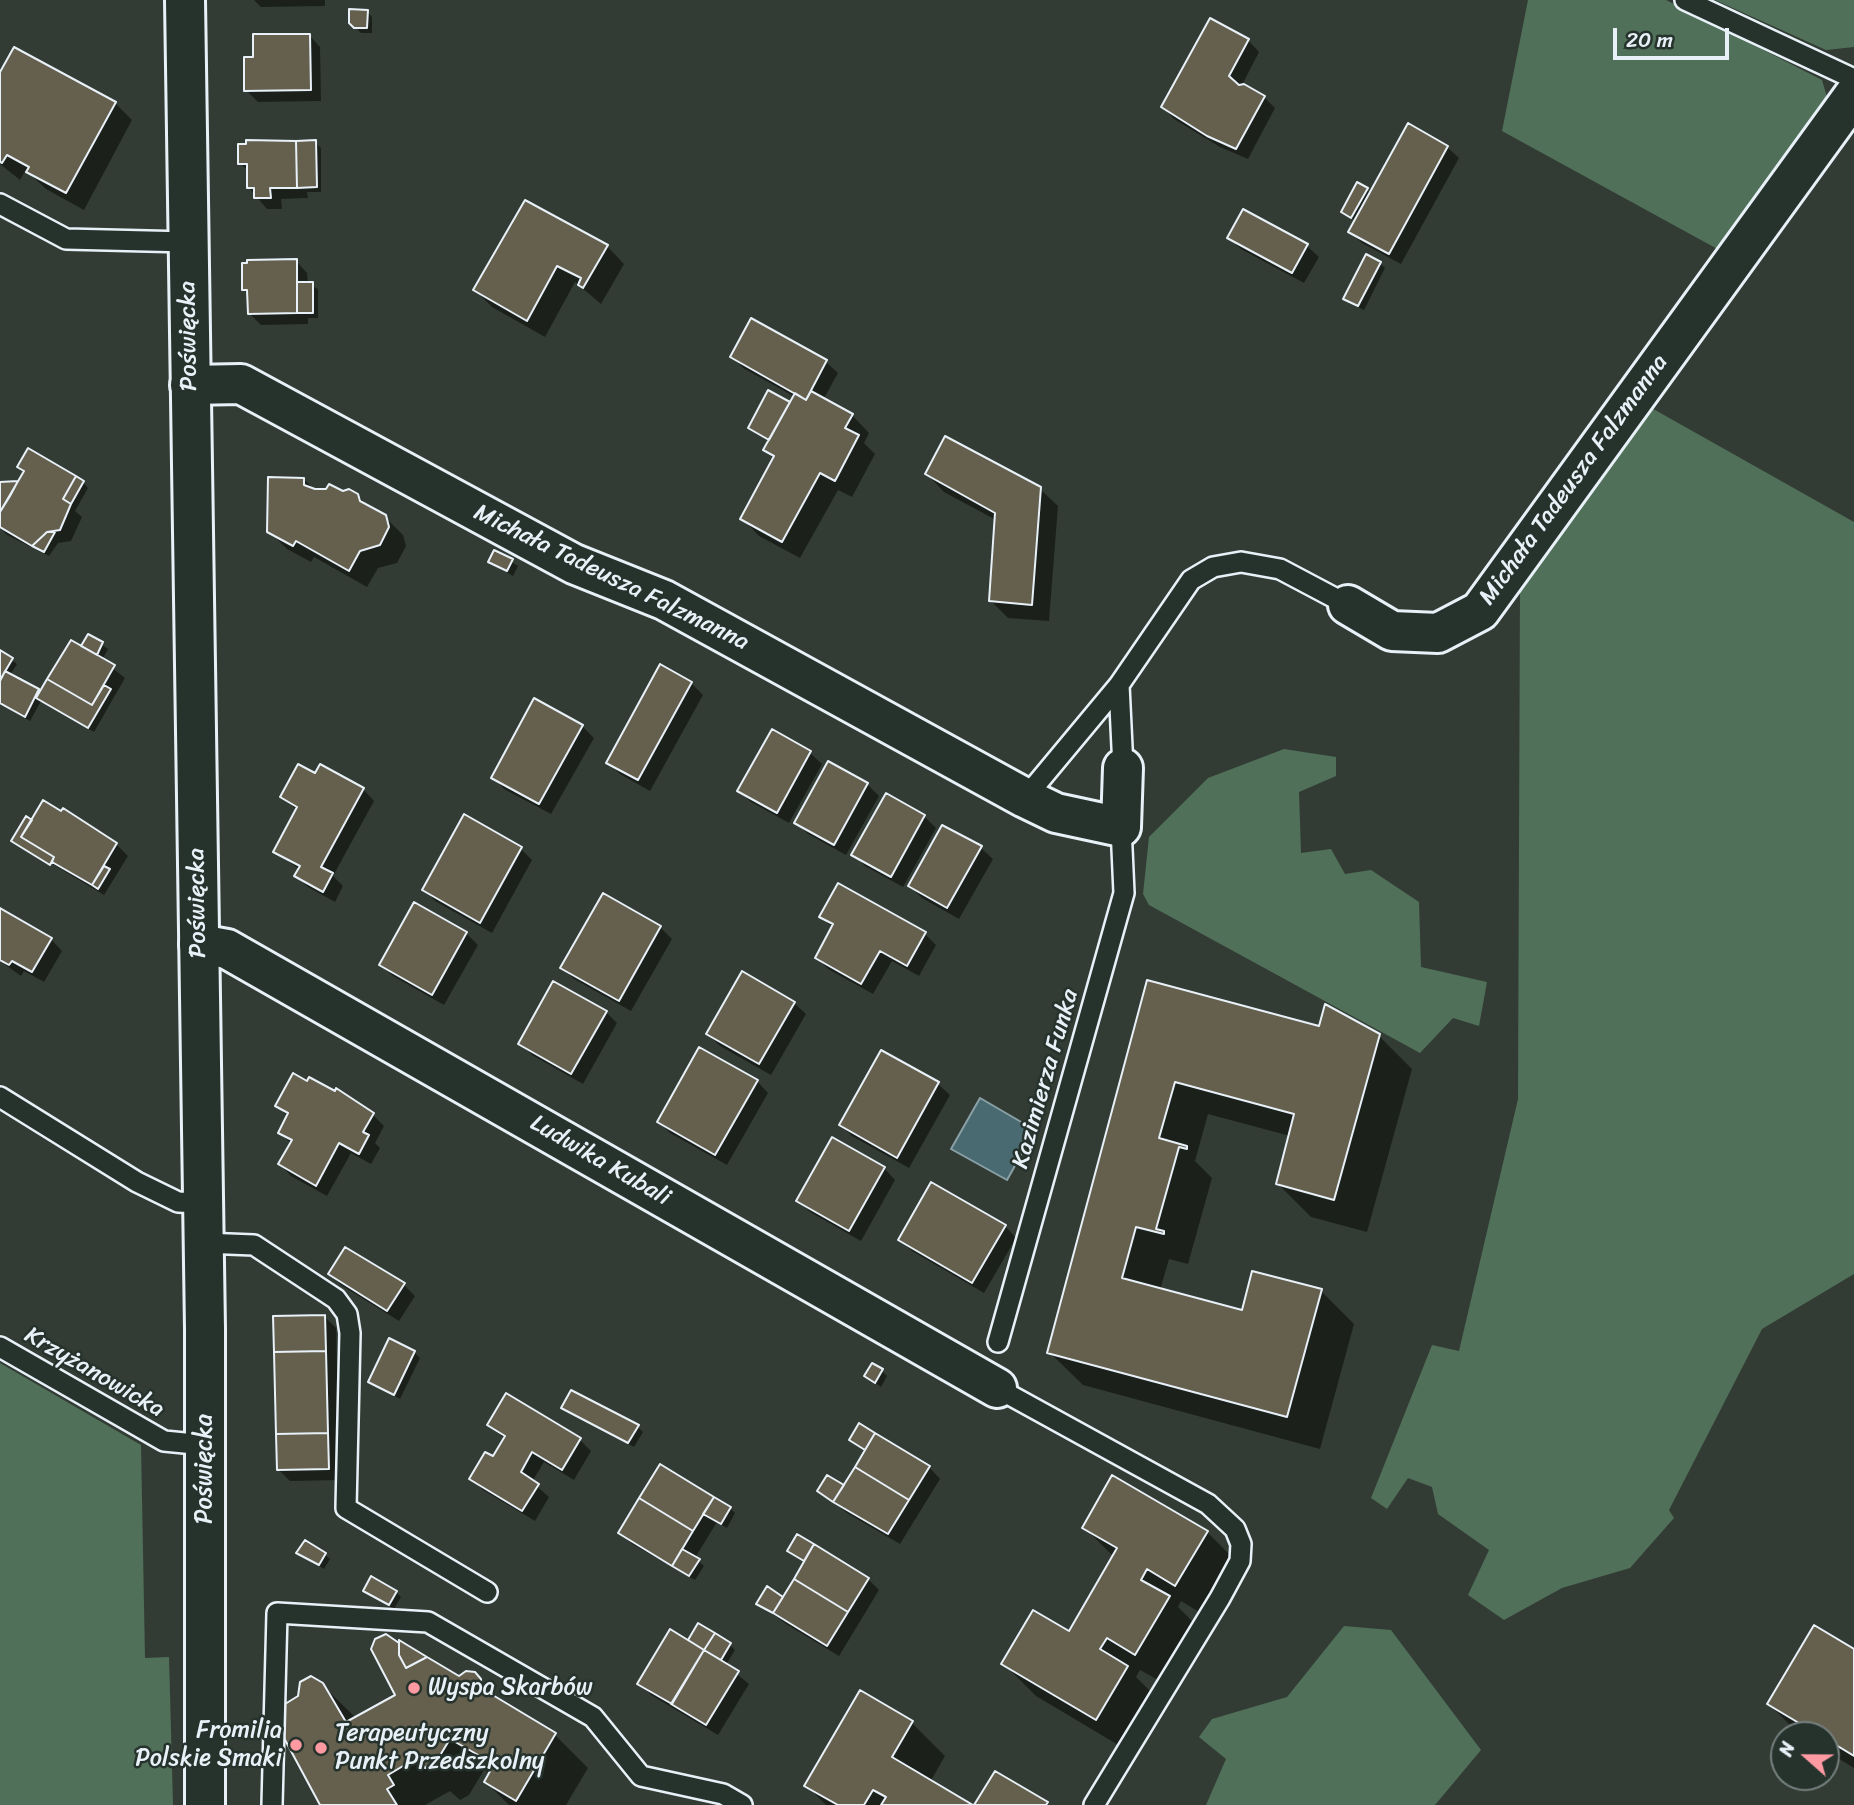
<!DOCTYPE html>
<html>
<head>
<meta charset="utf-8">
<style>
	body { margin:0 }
	#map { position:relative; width:1854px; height:1805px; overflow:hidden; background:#333c34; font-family:Sriracha,sans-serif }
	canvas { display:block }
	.north { position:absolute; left:1770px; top:1721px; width:70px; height:70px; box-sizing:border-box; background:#26332d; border:2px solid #747f7e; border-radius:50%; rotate:291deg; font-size:19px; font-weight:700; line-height:28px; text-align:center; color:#e8f1f8 }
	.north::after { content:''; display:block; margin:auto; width:24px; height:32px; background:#ff9aa2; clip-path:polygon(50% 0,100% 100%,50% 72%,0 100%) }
	.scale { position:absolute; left:1613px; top:28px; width:116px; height:32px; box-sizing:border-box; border:4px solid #e8f1f8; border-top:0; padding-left:9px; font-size:21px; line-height:24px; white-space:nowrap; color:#e8f1f8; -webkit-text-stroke:5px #26332d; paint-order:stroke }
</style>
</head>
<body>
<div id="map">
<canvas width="1854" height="1805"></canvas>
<div class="north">N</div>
<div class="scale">20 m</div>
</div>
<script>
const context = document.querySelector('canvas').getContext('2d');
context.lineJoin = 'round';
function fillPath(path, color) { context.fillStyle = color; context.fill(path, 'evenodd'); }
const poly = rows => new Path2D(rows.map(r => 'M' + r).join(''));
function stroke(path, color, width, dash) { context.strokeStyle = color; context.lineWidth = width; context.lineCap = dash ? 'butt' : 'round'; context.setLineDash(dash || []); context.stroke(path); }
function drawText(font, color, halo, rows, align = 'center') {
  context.font = font + ' Sriracha,sans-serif'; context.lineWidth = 5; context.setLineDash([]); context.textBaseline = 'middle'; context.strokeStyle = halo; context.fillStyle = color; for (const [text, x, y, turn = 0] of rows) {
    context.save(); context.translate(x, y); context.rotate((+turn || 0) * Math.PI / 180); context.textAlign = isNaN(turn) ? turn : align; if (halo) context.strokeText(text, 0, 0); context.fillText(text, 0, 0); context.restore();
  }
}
const green = poly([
	[1528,0,1666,0,1822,80,1830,107,1721,251,1502,131],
	[1715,0,1854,0,1854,47,1826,50],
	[1648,406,1854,522,1854,1274,1762,1329,1669,1510,1674,1518,1630,1568,1562,1588,1504,1620,1468,1595,1489,1550,1438,1514,1432,1487,1408,1478,1387,1509,1371,1498,1432,1345,1459,1351,1518,1099,1520,589],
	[1284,749,1336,757,1336,776,1299,792,1301,853,1331,849,1345,874,1371,870,1419,902,1421,967,1487,982,1479,1026,1453,1018,1420,1053,1149,905,1143,894,1149,837,1208,778],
	[0,1363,141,1445,145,1658,169,1657,173,1805,0,1805],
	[1344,1626,1391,1630,1481,1750,1435,1805,1206,1805,1226,1759,1199,1737,1212,1719,1287,1697]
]);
const water = poly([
	[980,1098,1035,1130,1007,1180,951,1149,980,1098]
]);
const shadow = poly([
	[254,0,325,0,325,6,261,7],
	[367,11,372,17,372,33,361,33,351,23],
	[309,35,320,47,321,101,258,102,246,90,255,59],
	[1248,40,1259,52,1242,85,1264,97,1275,108,1248,159,1220,147,1174,119,1163,107],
	[0,76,115,103,132,120,84,210,46,189,32,176,25,171,20,180,0,164],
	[315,142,321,148,321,192,307,192,308,198,281,199,282,209,267,209,249,188,248,171,240,163],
	[1447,147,1459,158,1401,264,1362,243,1350,232,1356,221,1343,212,1367,190,1371,194],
	[1243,211,1307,246,1319,257,1304,283,1241,249,1229,238],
	[607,246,624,264,601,304,575,282,545,337,492,307,475,290],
	[296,261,307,273,308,284,318,289,318,318,308,318,308,324,261,325,249,313,249,295,243,289,249,265],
	[1380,263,1385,268,1364,310,1350,303,1345,298],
	[752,321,826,362,838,373,823,400,852,415,869,433,864,443,875,454,852,497,838,490,800,558,759,536,742,518,774,459,765,450,770,441,750,427,791,404,795,397,743,368,732,356],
	[19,467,83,482,88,488,75,511,82,517,71,541,58,543,49,556,7,535,0,528,0,484,17,483,25,473],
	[927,474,1040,489,1058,506,1049,621,1008,618,991,601,996,520,944,492],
	[304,479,315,491,357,495,371,509,385,517,403,535,406,546,397,563,378,568,367,587,314,557,311,562,287,549,269,531],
	[495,552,518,566,513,576,490,562],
	[89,636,108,649,102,660,125,678,94,732,41,701,30,721,0,704,0,652,17,664,10,675,41,693,82,649],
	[691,683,703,695,650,791,620,774,608,763],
	[535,701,582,726,594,738,551,814,504,789,493,777],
	[772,732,810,753,822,764,789,823,751,802,739,791],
	[316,776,363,789,374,801,333,876,343,886,335,902,308,887,296,876,300,870,275,851,297,810,282,797],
	[867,784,879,796,846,855,808,834,796,822],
	[886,795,924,816,936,828,903,887,865,866,853,854],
	[64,811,116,844,128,856,104,895,14,841,32,822],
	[943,827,981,848,993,859,959,919,922,898,910,886],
	[521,849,532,860,492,933,435,901,424,889],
	[415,904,466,933,478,945,444,1005,393,976,381,965],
	[0,910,51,939,62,951,44,982,24,971,21,976,0,961],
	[822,917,925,934,936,945,919,976,892,961,873,994,828,969,817,958,833,928],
	[660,927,672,939,631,1011,574,979,562,968],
	[1148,982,1320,1028,1379,1036,1412,1069,1367,1232,1311,1217,1278,1184,1290,1136,1208,1114,1195,1161,1212,1178,1188,1264,1169,1259,1160,1290,1243,1312,1321,1291,1354,1324,1320,1449,1083,1385,1049,1352],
	[794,1003,806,1014,771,1075,720,1046,708,1034],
	[606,1012,617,1023,583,1084,532,1055,520,1043],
	[881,1052,938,1084,950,1095,909,1168,852,1136,841,1125],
	[757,1081,768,1093,727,1165,670,1133,659,1122],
	[307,1084,373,1115,384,1126,375,1143,380,1148,371,1164,351,1153,327,1196,291,1176,280,1164,292,1144,280,1133,288,1117,277,1105],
	[884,1168,895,1180,861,1241,810,1212,798,1200],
	[1005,1226,1016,1238,984,1293,912,1251,900,1240],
	[330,1274,404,1285,415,1296,399,1321,341,1285],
	[325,1317,336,1328,340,1480,290,1481,278,1469],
	[414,1352,420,1358,400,1399,370,1381],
	[882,1371,887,1376,881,1387,866,1376],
	[563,1408,638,1427,643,1432,634,1447],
	[489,1425,580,1440,591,1451,574,1480,544,1462,532,1482,549,1497,535,1521,483,1490,471,1478,493,1459,505,1439],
	[859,1425,929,1467,940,1479,900,1544,847,1513,819,1491,844,1487,866,1451,856,1445],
	[730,1508,735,1513,727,1528,717,1522,695,1558,704,1566,695,1580,632,1544,620,1533],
	[1084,1527,1207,1532,1240,1565,1209,1618,1181,1601,1178,1607,1201,1630,1169,1686,1140,1670,1136,1677,1160,1701,1130,1752,1036,1696,1003,1663,1069,1634,1114,1557],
	[798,1537,868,1579,879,1590,839,1656,786,1624,758,1603,783,1599,805,1562,790,1551],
	[299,1553,324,1554,330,1559,324,1569],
	[365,1591,396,1592,401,1597,394,1609],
	[690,1640,730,1645,735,1650,726,1665,749,1684,718,1735,651,1695,640,1683,695,1645],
	[1854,1651,1854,1768,1826,1751,1826,1735,1800,1735,1769,1704],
	[474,1674,505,1705,555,1735,588,1768,566,1805,509,1805,486,1782,491,1774,484,1770,469,1795,460,1800,450,1791,425,1805,323,1805,300,1697,306,1680,317,1680,356,1718],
	[912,1723,945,1756,930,1782,969,1805,826,1805,806,1785]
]);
const building = poly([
	[349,9,368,10,367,28,354,28,349,23,349,9],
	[1210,18,1249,39,1229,76,1239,85,1244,84,1265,96,1236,149,1207,136,1161,107,1210,18],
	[253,34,310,34,311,90,244,91,244,57,253,57,253,34],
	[14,47,116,102,66,193,26,172,29,167,7,155,2,163,0,162,0,72,14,47],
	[1408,123,1448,146,1389,254,1348,232,1408,123],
	[246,140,296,141,297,188,270,188,271,198,254,198,254,188,247,188,247,164,238,164,238,144,246,144,246,140],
	[316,140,317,187,297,188,296,141,316,140],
	[1357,182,1368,188,1351,218,1341,212,1357,182],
	[525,200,608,245,583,288,578,285,581,278,557,266,527,321,473,290,525,200],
	[1243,209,1308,244,1292,273,1227,238,1243,209],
	[1366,254,1381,262,1358,306,1343,299,1366,254],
	[297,259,297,313,248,314,247,290,242,290,242,263,247,263,247,260,297,259],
	[297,282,313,282,313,313,297,313,297,282],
	[751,318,827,360,806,400,730,357,751,318],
	[768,390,790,402,769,440,748,428,768,390],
	[811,391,853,414,845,428,859,435,835,481,820,473,782,542,740,519,774,456,763,450,795,393,806,400,811,391],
	[945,436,1041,487,1032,605,989,601,995,513,925,474,945,436],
	[28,448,76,476,63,499,71,504,60,530,47,532,32,546,0,527,0,512,24,471,17,467,28,448],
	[76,476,84,481,71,504,63,499,76,476],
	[268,477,304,478,304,485,315,489,326,489,329,484,343,491,349,489,358,494,360,501,386,515,389,527,380,545,360,551,349,571,296,541,293,546,267,532,268,477],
	[18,481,10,496,0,512,0,482,18,481],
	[47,532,55,532,44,552,32,546,47,532],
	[494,550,513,559,507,571,488,562,494,550],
	[88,634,103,642,97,655,81,646,88,634],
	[71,640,115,665,92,705,47,679,71,640],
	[0,650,13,658,0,680,0,650],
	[660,664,692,682,638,780,606,763,660,664],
	[5,671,39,689,25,717,0,703,0,681,5,671],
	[47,679,92,705,104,685,111,689,88,728,36,698,47,679],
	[534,698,583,725,539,804,491,778,534,698],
	[772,729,811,751,777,813,737,791,772,729],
	[828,761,868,783,834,845,794,823,828,761],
	[298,764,315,773,320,764,364,788,321,867,333,873,323,892,294,876,300,866,273,852,297,807,280,797,298,764],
	[886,793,925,815,891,877,851,855,886,793],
	[43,800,61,811,63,808,117,843,92,885,52,862,54,857,21,837,43,800],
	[464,814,522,847,480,923,422,890,464,814],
	[26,816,32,820,21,837,54,857,50,865,11,841,26,816],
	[942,825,982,846,947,908,908,886,942,825],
	[104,866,110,869,98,889,92,885,104,866],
	[838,883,926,932,907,966,880,951,861,984,815,958,833,924,819,917,838,883],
	[603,893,661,926,619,1001,560,968,603,893],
	[414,902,467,932,432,995,379,965,414,902],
	[0,908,52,938,32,972,12,961,9,965,0,960,0,908],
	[742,971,795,1002,759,1064,706,1034,742,971],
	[1147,980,1319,1026,1325,1004,1380,1034,1334,1200,1276,1184,1294,1114,1175,1082,1159,1138,1187,1146,1187,1149,1179,1147,1156,1229,1164,1231,1164,1234,1136,1227,1122,1278,1242,1310,1252,1271,1322,1289,1287,1417,1047,1353,1147,980],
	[553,981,607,1011,571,1074,518,1044,553,981],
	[699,1047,758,1080,715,1155,657,1122,699,1047],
	[881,1050,939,1082,897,1158,839,1125,881,1050],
	[293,1073,307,1081,309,1077,335,1091,336,1088,374,1113,363,1132,369,1135,359,1154,339,1143,316,1186,278,1164,292,1140,278,1133,288,1113,275,1106,293,1073],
	[832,1137,885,1167,849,1231,796,1201,832,1137],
	[931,1182,1006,1225,972,1283,898,1240,931,1182],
	[345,1247,405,1283,387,1311,328,1274,345,1247],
	[325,1315,326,1351,274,1352,273,1316,325,1315],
	[389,1338,415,1351,394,1395,368,1382,389,1338],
	[326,1351,328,1433,276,1434,274,1352,326,1351],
	[872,1363,883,1369,875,1383,864,1376,872,1363],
	[571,1390,639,1425,628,1443,561,1408,571,1390],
	[506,1393,581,1438,562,1470,532,1452,521,1472,539,1484,522,1511,469,1479,485,1452,493,1456,505,1436,487,1425,506,1393],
	[859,1423,875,1433,865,1450,849,1440,859,1423],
	[328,1433,329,1469,277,1470,276,1434,328,1433],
	[875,1433,930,1466,909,1500,855,1467,875,1433],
	[660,1464,714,1497,693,1531,639,1498,660,1464],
	[855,1467,909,1500,888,1534,833,1502,855,1467],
	[827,1475,844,1485,833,1502,817,1491,827,1475],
	[1112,1475,1208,1531,1175,1586,1147,1569,1141,1580,1170,1596,1135,1655,1107,1638,1100,1649,1128,1666,1096,1720,1001,1664,1033,1610,1069,1631,1117,1548,1082,1528,1112,1475],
	[714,1497,731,1507,721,1524,703,1514,714,1497],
	[639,1498,693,1531,672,1566,618,1533,639,1498],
	[797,1534,814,1544,804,1561,787,1551,797,1534],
	[305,1540,326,1553,319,1565,296,1553,305,1540],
	[814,1544,869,1578,848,1612,794,1579,814,1544],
	[682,1549,700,1559,689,1576,672,1566,682,1549],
	[371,1576,397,1591,389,1605,363,1591,371,1576],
	[794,1579,848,1612,827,1646,773,1613,794,1579],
	[767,1586,783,1597,773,1613,756,1604,767,1586],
	[698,1623,715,1633,704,1650,688,1640,698,1623],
	[1814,1625,1854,1649,1854,1756,1826,1739,1826,1735,1819,1735,1767,1704,1814,1625],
	[670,1629,704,1650,672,1704,637,1684,670,1629],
	[715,1633,731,1643,721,1660,704,1650,715,1633],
	[386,1634,399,1643,399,1655,406,1668,427,1657,459,1676,466,1671,475,1672,481,1679,481,1688,556,1733,516,1801,484,1782,494,1764,450,1739,436,1762,425,1768,418,1757,388,1775,394,1785,387,1789,397,1805,320,1805,284,1738,285,1704,298,1696,300,1682,311,1676,323,1683,346,1722,395,1695,371,1649,375,1639,386,1634],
	[399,1640,427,1657,406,1668,399,1655,399,1640],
	[704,1650,739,1671,706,1725,671,1704,704,1650],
	[860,1690,913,1721,892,1757,973,1805,881,1805,886,1797,873,1790,864,1805,838,1805,804,1786,860,1690],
	[995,1771,1048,1802,1046,1805,974,1805,995,1771]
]);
const lane = poly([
	[1685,0,1854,79],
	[0,204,66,239,188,242],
	[1119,685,1123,768],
	[1025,798,1119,685,1191,580,1213,567,1241,562,1280,569,1348,605],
	[0,1097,137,1182,178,1202,202,1203],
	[203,1243,254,1245,336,1299,347,1314,350,1333,346,1508,487,1592],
	[998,1342,1124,893,1121,827],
	[0,1347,164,1441,205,1445],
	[997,1388,1208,1504,1235,1529,1241,1544,1240,1561,1220,1598,1094,1805],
	[272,1805,277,1613,428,1622,593,1717,641,1776,723,1794,742,1805]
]);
const street = poly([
	[190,385,241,384,574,564,664,600,1025,798,1056,813,1121,827,1123,768],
	[1348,605,1392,631,1438,633,1480,611,1854,95],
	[199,944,227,949,997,1388]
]);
const secondary = poly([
	[185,0,205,1328,205,1805]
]);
const markers = [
	[414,1688,7,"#ff9aa2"],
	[296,1745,7,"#ff9aa2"],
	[321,1748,7,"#ff9aa2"]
];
const streetNames = [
	["Poświęcka",189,336,-91],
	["Michała Tadeusza Falzmanna",1574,480,-54],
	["Michała Tadeusza Falzmanna",611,578,26],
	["Poświęcka",198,903,-91],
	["Kazimierza Funka",1046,1079,-74],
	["Ludwika Kubali",600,1161,30],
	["Krzyżanowicka",94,1373,30],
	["Poświęcka",205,1469,-90]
];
const poiNames = [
	["Wyspa Skarbów",428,1688],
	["Fromilia",282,1731,"right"],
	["Polskie Smaki",282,1759,"right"],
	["Terapeutyczny",335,1734],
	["Punkt Przedszkolny",335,1762]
];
fillPath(green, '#50705a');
fillPath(water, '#496a70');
stroke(water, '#89a0a6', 2);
fillPath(shadow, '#0007');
fillPath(building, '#655f4e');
stroke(building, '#e8f1f8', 2);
stroke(lane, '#e8f1f8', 24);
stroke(street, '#e8f1f8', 44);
stroke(secondary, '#e8f1f8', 44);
stroke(lane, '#26332d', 19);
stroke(street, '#26332d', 38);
stroke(secondary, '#26332d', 38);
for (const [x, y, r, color] of markers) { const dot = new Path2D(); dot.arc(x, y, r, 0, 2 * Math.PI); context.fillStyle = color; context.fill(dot); stroke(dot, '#26332d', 2.5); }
drawText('24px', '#e8f1f8', '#26332d', streetNames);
drawText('24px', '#e8f1f8', '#26332d', poiNames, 'left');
</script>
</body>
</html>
